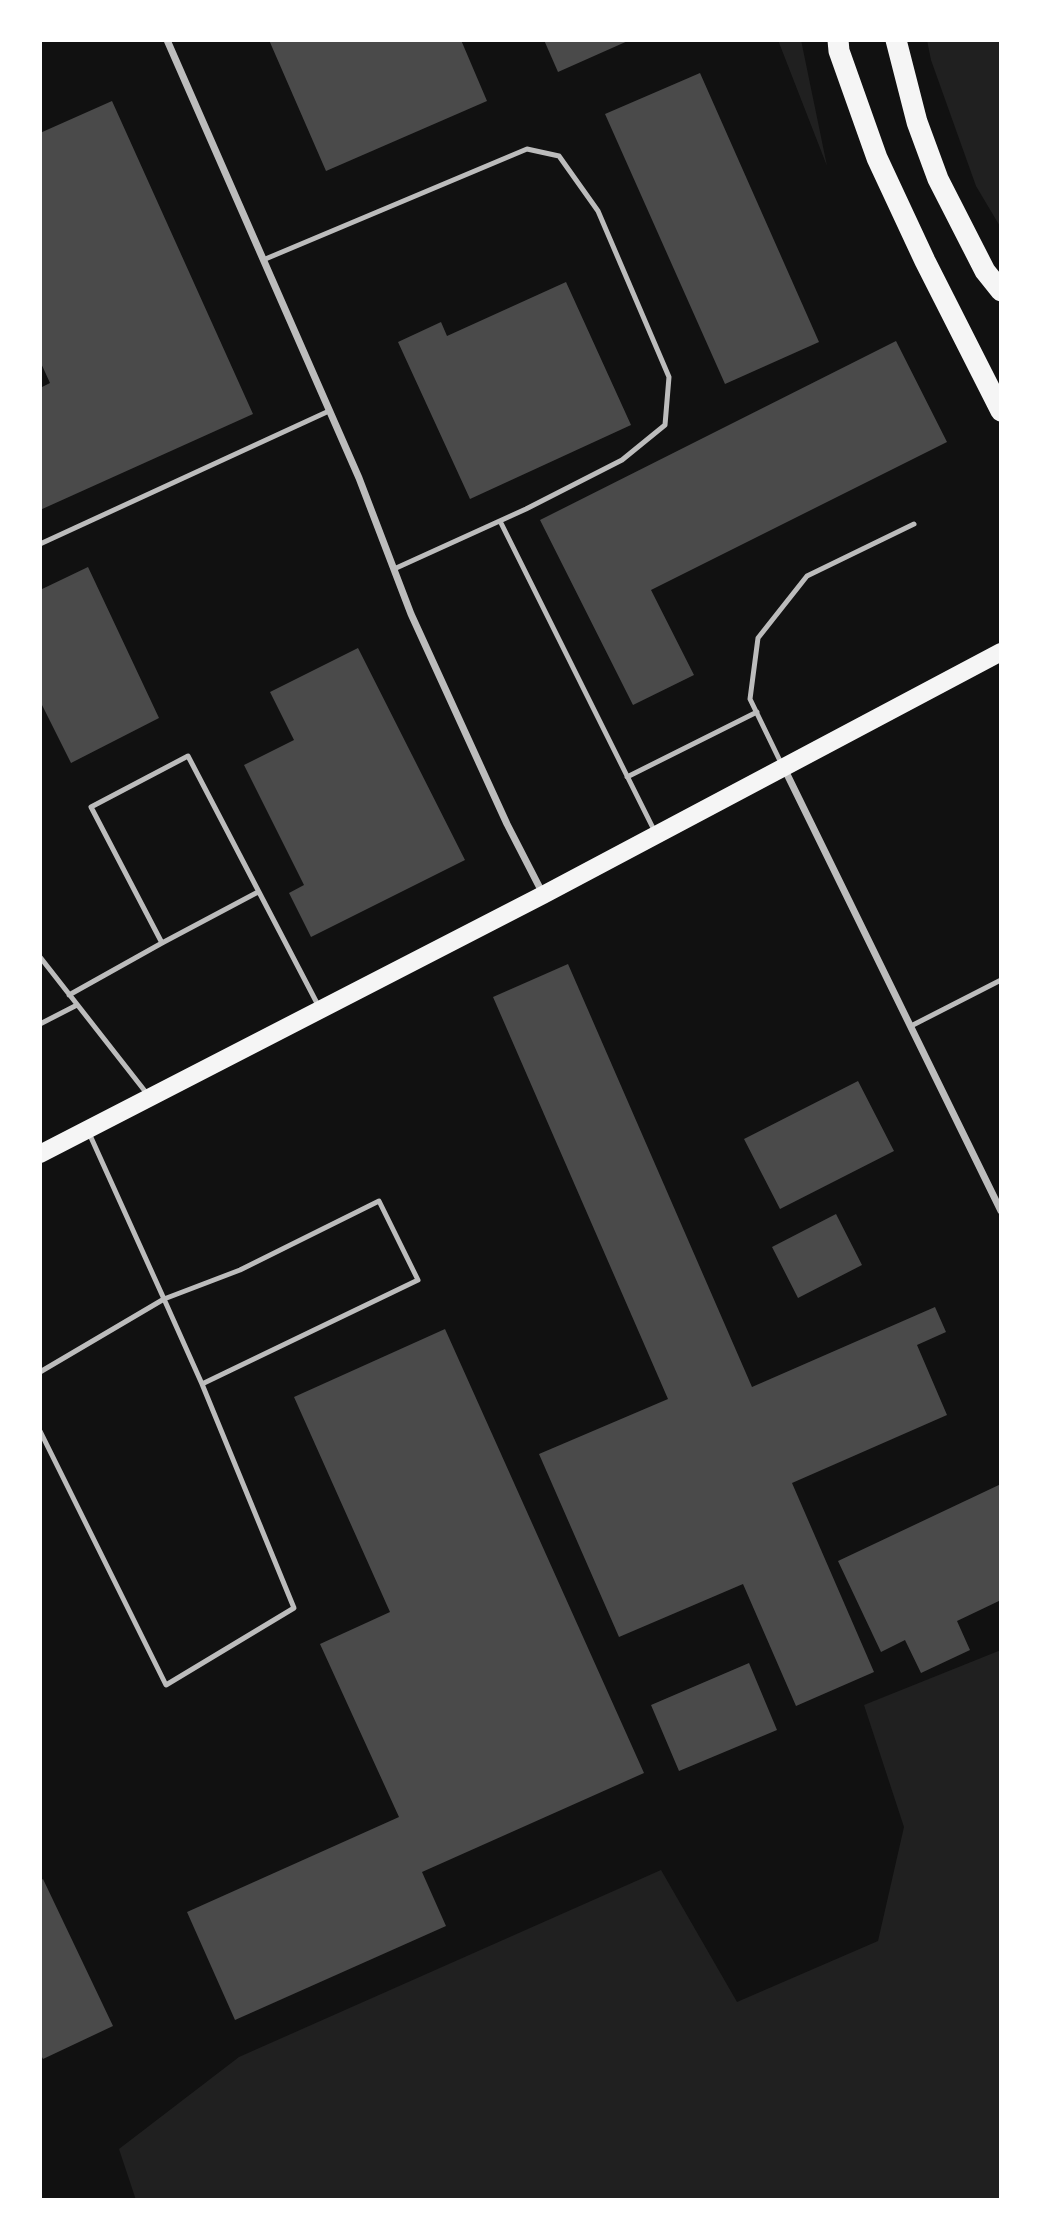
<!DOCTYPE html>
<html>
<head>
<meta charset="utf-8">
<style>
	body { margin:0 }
	#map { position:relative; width:1041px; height:2240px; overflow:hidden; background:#111; font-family:Helvetica,sans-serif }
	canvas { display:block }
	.frame { position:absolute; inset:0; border:42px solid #fff; pointer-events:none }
</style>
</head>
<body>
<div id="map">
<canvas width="1041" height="2240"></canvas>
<div class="frame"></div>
</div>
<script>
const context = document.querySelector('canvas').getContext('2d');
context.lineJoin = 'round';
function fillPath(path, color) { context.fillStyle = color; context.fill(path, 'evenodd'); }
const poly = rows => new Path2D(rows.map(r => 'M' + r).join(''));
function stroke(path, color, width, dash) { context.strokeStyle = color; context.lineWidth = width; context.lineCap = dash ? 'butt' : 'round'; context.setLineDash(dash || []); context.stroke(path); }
const green = poly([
	[778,40,801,40,827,166],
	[927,40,1001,40,1001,228,976,186,931,60],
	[1001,1650,1001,2200,136,2200,119,2149,239,2057,661,1870,737,2002,878,1941,904,1827,864,1705]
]);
const building = poly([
	[269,40,461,40,487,101,326,171],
	[544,40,630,40,558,72],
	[700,73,819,342,725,384,605,114],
	[112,101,253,414,40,510,40,388,50,383,40,361,40,133],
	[566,282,631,425,470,499,398,342,441,322,447,336],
	[896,341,947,442,651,590,694,675,633,705,540,520],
	[88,567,159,718,71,763,40,701,40,590],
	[358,648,465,860,311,937,289,893,304,885,244,765,294,740,270,692],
	[568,964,752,1387,935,1307,946,1332,917,1345,947,1415,792,1483,874,1672,796,1706,743,1584,619,1637,539,1454,668,1399,493,997],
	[858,1081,894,1151,780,1209,744,1139],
	[836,1214,862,1265,798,1298,772,1247],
	[445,1329,644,1773,422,1872,446,1926,235,2020,187,1912,399,1817,320,1644,390,1612,294,1397],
	[1001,1484,1001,1600,957,1621,970,1650,921,1673,905,1640,881,1652,838,1561],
	[749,1663,777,1730,679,1771,651,1705],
	[43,1879,113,2026,43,2059,40,2053,40,1881]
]);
const service = poly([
	[263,260,527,149,559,156,598,211,669,377,665,425,622,460,526,509,394,569],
	[500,521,655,832],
	[40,544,329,411],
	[782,765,750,699,758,638,807,576,914,524],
	[627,777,757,712],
	[258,892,162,943,91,807,188,756,319,1007],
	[40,957,148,1095],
	[69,995,162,943],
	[40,1024,77,1005],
	[911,1026,1001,980],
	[40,1372,164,1299,240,1270,379,1201,418,1280,202,1384,164,1299,89,1133],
	[40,1431,166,1685,294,1608,202,1384]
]);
const minor = poly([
	[167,40,359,478,411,614,507,824,543,894],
	[784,768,1001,1211]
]);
const primary = poly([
	[40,1154,543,895,1001,652]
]);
const motorway = poly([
	[838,40,839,51,877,158,925,261,1001,411],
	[896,40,917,122,938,179,985,271,1001,291]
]);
fillPath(green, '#202020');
fillPath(building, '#4a4a4a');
stroke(service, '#bcbcbc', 5);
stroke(minor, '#bcbcbc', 7);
stroke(primary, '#f5f5f5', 18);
stroke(motorway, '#f5f5f5', 21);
</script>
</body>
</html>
